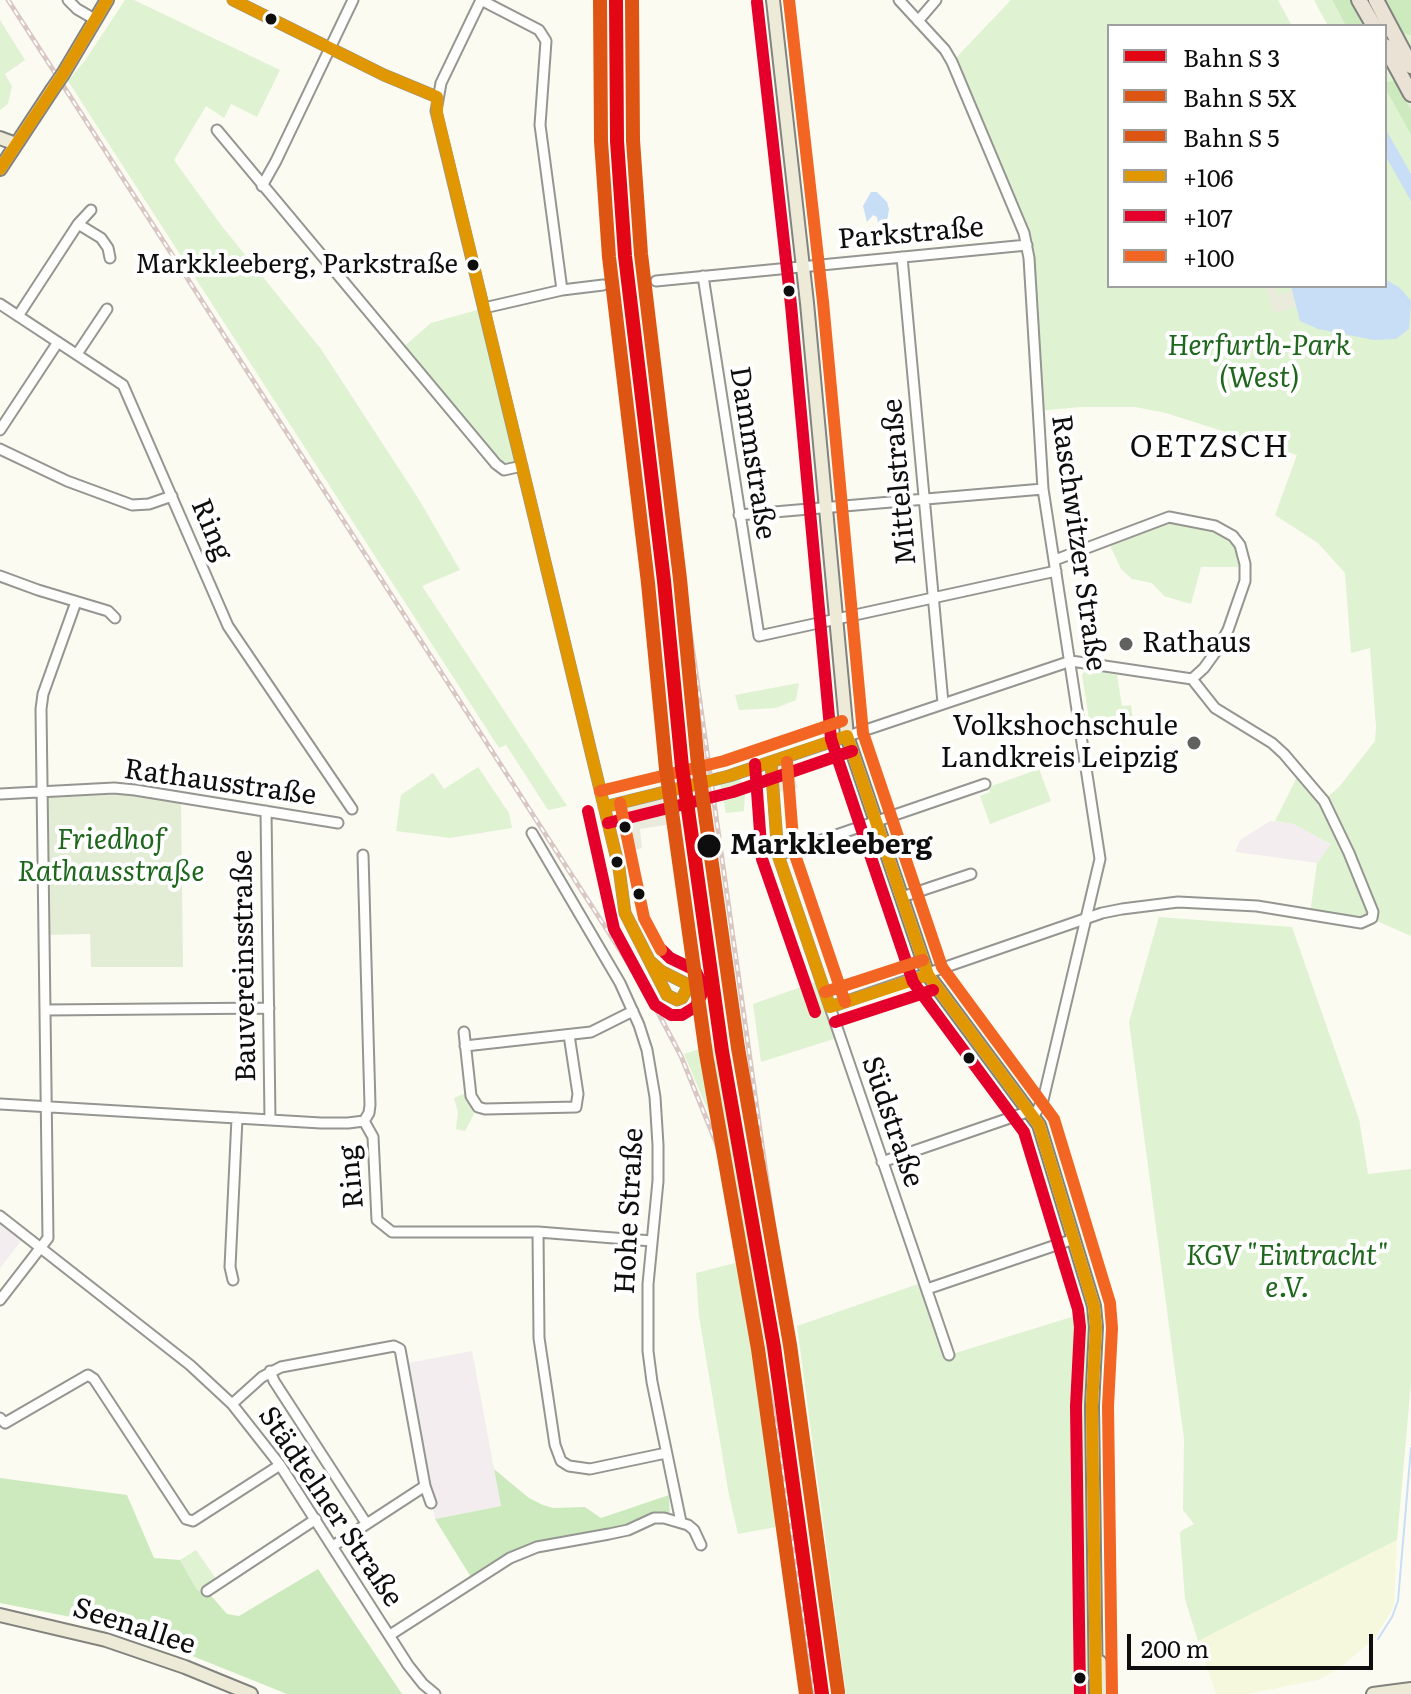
<!DOCTYPE html>
<html>
<head>
<meta charset="utf-8">
<style>
	body { margin:0 }
	#map { position:relative; width:1411px; height:1694px; overflow:hidden; background:#fbfbf2; font-family:Literata,serif }
	canvas { display:block }
	.legend { position:absolute; left:1107px; top:24px; width:280px; height:264px; box-sizing:border-box; background:#fff; border:2px solid #9f9f9f; margin:0; padding:10px 14px; list-style:none; font-size:24px; color:#0e0e0e }
	.legend li { display:flex; align-items:center; gap:16px; height:40px }
	.legend b { width:40px; border:2px solid #9f9f9f }
	.scale { position:absolute; left:1127px; top:1634px; width:246px; height:36px; box-sizing:border-box; border:4px solid #0e0e0e; border-top:0; padding-left:10px; font-size:24px; line-height:28px; white-space:nowrap; color:#0e0e0e; -webkit-text-stroke:6px #fff; paint-order:stroke }
</style>
</head>
<body>
<div id="map">
<canvas width="1411" height="1694"></canvas>
<ul class="legend">
<li><b style="height:10px;background:#e30614"></b>Bahn S 3</li>
<li><b style="height:10px;background:#dd5413"></b>Bahn S 5X</li>
<li><b style="height:10px;background:#dd5413"></b>Bahn S 5</li>
<li><b style="height:10px;background:#e09701"></b>+106</li>
<li><b style="height:10px;background:#e4002b"></b>+107</li>
<li><b style="height:10px;background:#f26522"></b>+100</li>
</ul>
<div class="scale">200 m</div>
</div>
<script>
const context = document.querySelector('canvas').getContext('2d');
context.lineJoin = 'round';
function fillPath(path, color) { context.fillStyle = color; context.fill(path, 'evenodd'); }
const poly = rows => new Path2D(rows.map(r => 'M' + r).join(''));
function stroke(path, color, width, dash) { context.strokeStyle = color; context.lineWidth = width; context.lineCap = dash ? 'butt' : 'round'; context.setLineDash(dash || []); context.stroke(path); }
function drawText(font, color, halo, rows, align = 'center') {
  context.font = font + ' Literata,serif'; context.lineWidth = 8; context.setLineDash([]); context.textBaseline = 'middle'; context.strokeStyle = halo; context.fillStyle = color; for (const [text, x, y, turn = 0] of rows) {
    context.save(); context.translate(x, y); context.rotate((+turn || 0) * Math.PI / 180); context.textAlign = isNaN(turn) ? turn : align; if (halo) context.strokeText(text, 0, 0); context.fillText(text, 0, 0); context.restore();
  }
}
const industrial = poly([
	[1270,821,1293,824,1331,844,1317,863,1235,852,1240,840],
	[0,1216,25,1236,0,1268],
	[472,1351,501,1506,435,1519,403,1364]
]);
const farmland = poly([
	[1397,1540,1394,1607,1374,1639,1338,1669,1318,1680,1247,1694,1216,1694,1198,1641]
]);
const green = poly([
	[125,0,134,0,280,70,257,117,231,104,224,118,206,106,174,160,221,225,321,349,418,498,460,570,422,586,567,806,548,810,506,745,499,748,68,81,86,59],
	[1011,0,1278,0,1292,26,1109,26,1109,286,1385,286,1385,40,1400,31,1384,0,1411,0,1411,936,1372,919,1367,922,1310,914,1317,863,1331,844,1293,824,1275,821,1300,771,1324,800,1339,787,1375,741,1376,727,1370,648,1351,653,1345,573,1318,543,1275,515,1297,455,1166,413,1135,407,1081,407,1037,411,1029,258,952,62],
	[1314,0,1332,0,1346,26,1328,26],
	[0,20,25,60,5,74,12,86,8,104,0,110],
	[484,308,522,466,507,470,401,349,431,323],
	[1169,517,1215,526,1233,536,1245,567,1201,567,1191,604,1164,596,1152,583,1132,579,1121,569,1108,541],
	[1086,670,1117,675,1122,706,1131,705,1133,719,1090,726,1082,675],
	[799,683,796,700,776,708,739,710,735,695],
	[478,767,509,813,512,828,450,838,396,831,401,795,433,773,444,789],
	[1039,769,1051,801,990,824,980,796,990,792,989,787],
	[738,773,745,791,744,811,726,813,719,779],
	[1159,917,1292,927,1359,1119,1368,1174,1411,1169,1411,1383,1397,1540,1198,1641,1185,1599,1180,1534,1181,1531,1194,1524,1183,1510,1184,1439,1129,1022],
	[821,980,840,1037,761,1062,753,1004],
	[717,1043,721,1085,724,1089,762,1302,777,1409,743,1226,731,1177,718,1134,684,1054],
	[468,1092,469,1103,474,1114,465,1131,456,1129,458,1112,454,1098],
	[743,1261,787,1525,738,1534,729,1495,699,1316,696,1273],
	[924,1282,949,1355,1094,1310,1096,1694,846,1694,797,1326],
	[196,1550,219,1583,202,1592,197,1590,180,1560]
]);
const forest = poly([
	[1332,0,1351,0,1364,26,1346,26],
	[1384,0,1411,0,1411,35,1404,34,1401,31],
	[1395,80,1411,110,1411,134,1385,88,1385,83],
	[494,1469,529,1498,543,1505,553,1508,585,1507,601,1518,669,1495,670,1518,628,1530,537,1547,474,1582,435,1519,501,1506],
	[0,1478,127,1495,154,1558,180,1560,197,1590,202,1592,207,1591,227,1614,239,1616,318,1569,402,1694,287,1694,170,1647,76,1618,0,1603]
]);
const cemetery = poly([
	[114,788,181,797,183,967,91,967,90,934,44,935,42,792]
]);
const plaza = poly([
	[1266,286,1275,286,1277,295,1292,291,1296,307,1274,313],
	[787,757,798,788,773,793,771,763],
	[661,798,666,812,670,812,672,824,640,829,642,848,633,851,624,809]
]);
const water = poly([
	[1385,128,1411,174,1411,201,1385,155],
	[871,192,877,192,887,202,889,209,887,222,878,223,877,217,873,215,867,222,863,206],
	[1385,279,1400,288,1411,301,1409,329,1396,339,1374,340,1318,329,1300,321,1291,286,1385,286]
]);
const stream = poly([
	[1378,1639,1392,1617,1398,1601,1411,1448]
]);
const minor = poly([
	[68,0,77,9,96,20],
	[233,0,384,75,437,97],
	[481,0,441,83,436,111,619,868,625,913,667,995,677,1000,682,998,687,989,685,983,661,971,651,962],
	[481,0,539,30,546,41,540,125,562,290],
	[899,0,945,50,952,62,1024,233,1029,258,1043,489,1100,859,1043,1100,1034,1116],
	[918,21,936,0],
	[217,130,496,464,504,470,522,466],
	[262,186,276,161,353,0],
	[78,224,101,238,108,248,110,258],
	[902,257,943,703],
	[703,276,759,636,1056,571],
	[656,281,1027,245],
	[0,304,123,385,228,626,352,809],
	[484,308,562,290,603,285],
	[18,316,78,224,91,210],
	[77,354,107,309],
	[0,430,58,342],
	[0,449,67,481,132,505,149,504,172,496],
	[739,515,1043,489],
	[1055,560,1169,517,1215,526,1233,536,1240,545,1245,564,1245,581,1228,630,1217,650,1204,668,1192,679],
	[0,576,38,590,108,611,115,618],
	[771,763,778,855,949,1355],
	[0,794,114,788,135,790,338,823],
	[604,807,729,776,1071,661,1192,679],
	[266,811,270,1120],
	[532,833,620,983,639,1025,647,1050,655,1097,658,1145,658,1181,648,1284,648,1351,652,1382,681,1522],
	[363,855,370,1105,369,1113,364,1121],
	[778,855,985,784],
	[902,897,971,874],
	[830,1007,1102,913,1122,909,1178,902,1257,906,1361,923,1372,918,1373,912,1349,853,1324,801,1284,754,1272,743,1215,708,1192,679],
	[46,1010,269,1008],
	[464,1032,471,1096,478,1107,485,1109,576,1107,578,1094,569,1035],
	[465,1046,591,1032,633,1011],
	[0,1104,321,1123,348,1123,364,1121],
	[364,1121,373,1137,377,1220,392,1232,538,1232,652,1241],
	[882,1162,1030,1111],
	[0,1216,190,1365,232,1404,280,1465,408,1665,423,1684,435,1694],
	[538,1232,539,1338,555,1445,561,1461,569,1466,590,1469,666,1453],
	[233,1280,230,1267,237,1118],
	[927,1289,1074,1239],
	[0,1300,48,1238,41,709,43,694,76,602],
	[270,1371,274,1381,366,1523],
	[232,1404,262,1377,281,1367,394,1346,400,1349,425,1486,431,1503],
	[0,1418,5,1423,88,1375,94,1379,186,1519,193,1521,280,1465],
	[333,1546,425,1486],
	[207,1591,316,1519],
	[390,1635,510,1558,537,1547,609,1534,628,1530,654,1518,664,1518,688,1525,694,1530,701,1545]
]);
const major = poly([
	[773,0,807,303,847,736,928,975,1039,1125,1094,1306,1096,1327,1092,1406,1096,1694],
	[63,74,107,0],
	[0,138,16,144],
	[0,169,52,90],
	[0,1615,106,1640,185,1667,251,1694],
	[1100,1662,1107,1694],
	[1373,1694,1411,1689]
]);
const highway = poly([
	[1359,0,1374,26],
	[1376,0,1411,66],
	[1385,46,1411,94]
]);
const rail = poly([
	[8,0,620,950,653,1003,681,1056,717,1145,740,1228,777,1433,815,1694],
	[629,0,631,140,643,295,839,1694]
]);
const majorBridge = poly([
	[52,90,63,74]
]);
const bus1 = poly([
	[233,0,384,75,437,97],
	[437,97,437,114,619,868,625,913,667,995,677,1000,682,998,687,989,685,983,661,971,651,962],
	[0,169,63,74,107,0],
	[847,736,928,975,1039,1125,1094,1306,1096,1327,1092,1406,1096,1694],
	[771,763,778,855,830,1007],
	[604,807,729,776,847,736],
	[830,1007,928,975]
]);
const bus2 = poly([
	[757,2,791,305,831,739,913,982,1024,1132,1078,1309,1080,1327,1076,1406,1080,1694],
	[755,764,762,859,815,1012],
	[588,811,614,929,655,1005,671,1015,682,1015,695,1007,702,994,702,984,695,970,670,958,662,950],
	[608,823,733,792,852,751],
	[835,1022,933,990]
]);
const bus3 = poly([
	[789,0,823,302,863,733,942,967,1054,1119,1110,1303,1112,1328,1108,1406,1112,1694],
	[787,762,794,852,845,1002],
	[600,791,724,761,842,721],
	[620,803,644,918,661,950],
	[825,992,923,960]
]);
const rail1 = poly([
	[616,0,617,141,625,256,664,581,682,767,722,1051,774,1347,822,1694]
]);
const rail2 = poly([
	[600,0,601,141,609,257,648,583,666,769,706,1054,758,1349,806,1694]
]);
const rail3 = poly([
	[632,0,633,140,641,254,680,579,698,765,738,1048,790,1345,838,1692]
]);
const markers = [
	[271,19,7,"#0e0e0e"],
	[473,265,7,"#0e0e0e"],
	[789,291,7,"#0e0e0e"],
	[1126,644,8,"#61615e"],
	[1194,743,8,"#61615e"],
	[625,827,7,"#0e0e0e"],
	[709,846,13,"#0e0e0e"],
	[617,862,7,"#0e0e0e"],
	[639,894,7,"#0e0e0e"],
	[969,1058,7,"#0e0e0e"],
	[1080,1678,7,"#0e0e0e"]
];
const busNames = [
	["Markkleeberg, Parkstraße",458,265]
];
const streetNames = [
	["Parkstraße",911,234,-5],
	["Dammstraße",752,453,81],
	["Mittelstraße",900,482,-95],
	["Ring",211,530,67],
	["Raschwitzer Straße",1078,543,82],
	["Rathausstraße",220,783,8],
	["Bauvereinsstraße",245,966,-91],
	["Südstraße",892,1122,71],
	["Ring",352,1177,-95],
	["Hohe Straße",630,1211,-87],
	["Städtelner Straße",330,1507,56],
	["Seenallee",134,1627,18]
];
const parkNames = [
	["Herfurth-Park",1259,347],
	["(West)",1259,379],
	["Friedhof",111,841],
	["Rathausstraße",111,873],
	["KGV \"Eintracht\"",1287,1257],
	["e.V.",1287,1289]
];
const poiNames = [
	["Rathaus",1142,644],
	["Volkshochschule",1178,727,"right"],
	["Landkreis Leipzig",1178,759,"right"]
];
const stopNames = [
	["Markkleeberg",730,846]
];
const neighbourhoodNames = [
	["OETZSCH",1210,448]
];
fillPath(industrial, '#f3edef');
fillPath(farmland, '#f6f8de');
fillPath(green, '#dff2d2');
fillPath(forest, '#cdeabf');
fillPath(cemetery, '#e3edd6');
fillPath(plaza, '#ebebdd');
fillPath(water, '#c7def6');
stroke(stream, '#c7def6', 2);
stroke(minor, '#959591', 13);
stroke(major, '#82827e', 16);
stroke(highway, '#82827e', 18);
stroke(minor, '#fefefd', 9);
stroke(major, '#edebd8', 12);
stroke(highway, '#eae2d4', 14);
stroke(rail, '#d8c7c3', 5);
stroke(rail, '#fff', 2, [6]);
stroke(majorBridge, '#82827e', 16, []);
stroke(majorBridge, '#edebd8', 12);
stroke(bus1, '#e09701', 12);
stroke(bus2, '#e4002b', 12);
stroke(bus3, '#f26522', 12);
stroke(rail1, '#e30614', 14);
stroke(rail2, '#dd5413', 14);
stroke(rail3, '#dd5413', 14);
for (const [x, y, r, color] of markers) { const dot = new Path2D(); dot.arc(x, y, r, 0, 2 * Math.PI); context.fillStyle = color; context.fill(dot); stroke(dot, '#fff', 3); }
drawText('26px', '#0e0e0e', '#fff', busNames, 'right');
drawText('28px', '#0e0e0e', '#fff', streetNames);
drawText('italic 28px', '#1e671c', '#fff', parkNames);
drawText('28px', '#0e0e0e', '#fff', poiNames, 'left');
drawText('bold 28px', '#0e0e0e', '#fff', stopNames, 'left');
context.letterSpacing = '2px';
drawText('30px', '#0e0e0e', '#fff', neighbourhoodNames);
context.letterSpacing = '0px';
</script>
</body>
</html>
